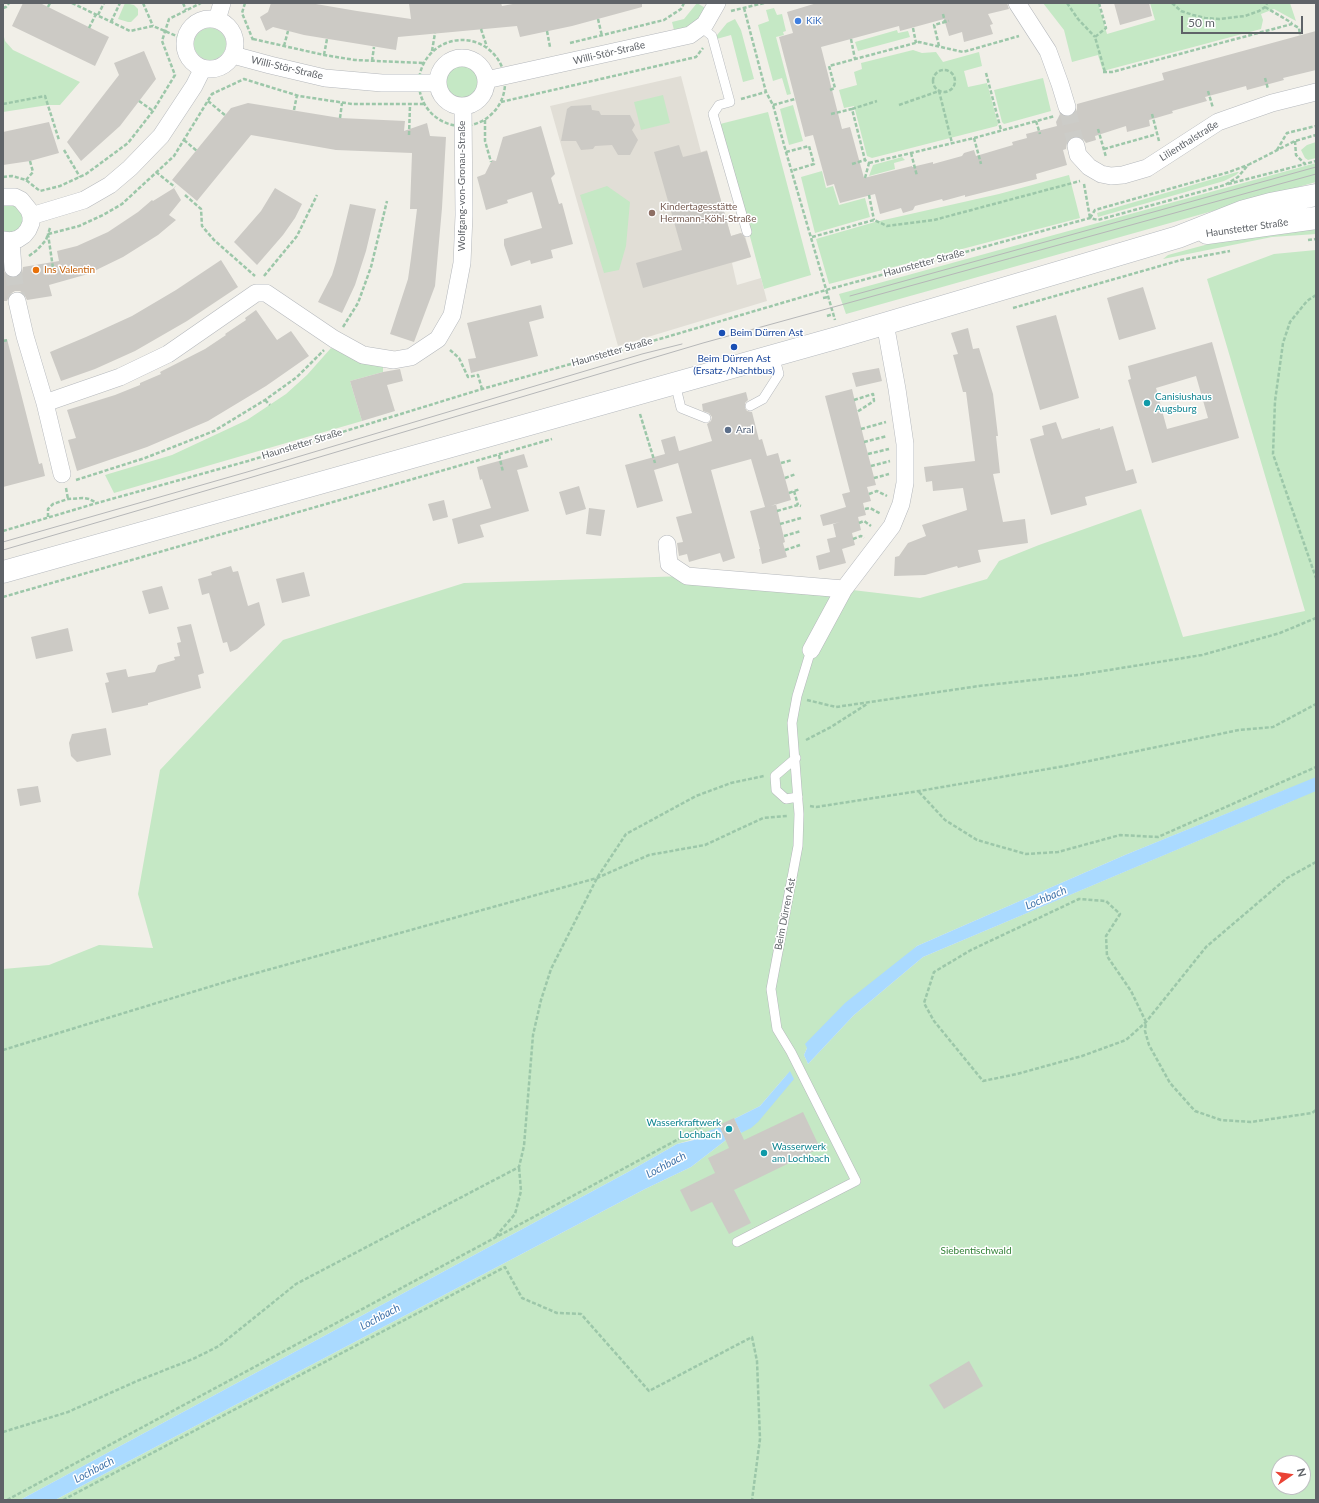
<!DOCTYPE html>
<html>
<head>
<meta charset="utf-8">
<style>
	body { margin:0 }
	#map { position:relative; width:1319px; height:1503px; overflow:hidden; background:#f1efe8; font-family:Lato,sans-serif }
	canvas { display:block }
	.frame { position:absolute; inset:0; border:4px solid #5f6368; pointer-events:none }
	.north { position:absolute; left:1271px; top:1455px; width:40px; height:40px; box-sizing:border-box; background:#fff; border:1px solid #bfc1c3; border-radius:50%; rotate:77deg; font-size:11px; font-weight:700; line-height:16px; text-align:center; color:#5f6368 }
	.north::after { content:''; display:block; margin:auto; width:14px; height:18px; background:#ea4335; clip-path:polygon(50% 0,100% 100%,50% 72%,0 100%) }
	.scale { position:absolute; left:1181px; top:16px; width:122px; height:18px; box-sizing:border-box; border:2px solid #5f6368; border-top:0; padding-left:5px; font-size:12px; line-height:14px; white-space:nowrap; color:#5f6368; -webkit-text-stroke:3px #fff; paint-order:stroke }
</style>
</head>
<body>
<div id="map">
<canvas width="1319" height="1503"></canvas>
<div class="frame"></div>
<div class="north">N</div>
<div class="scale">50 m</div>
</div>
<script>
const context = document.querySelector('canvas').getContext('2d');
context.lineJoin = 'round';
function fillPath(path, color) { context.fillStyle = color; context.fill(path, 'evenodd'); }
const poly = rows => new Path2D(rows.map(r => 'M' + r).join(''));
function stroke(path, color, width, dash) { context.strokeStyle = color; context.lineWidth = width; context.lineCap = dash ? 'butt' : 'round'; context.setLineDash(dash || []); context.stroke(path); }
function drawText(font, color, halo, rows, align = 'center') {
  context.font = font + ' Lato,sans-serif'; context.lineWidth = 3; context.setLineDash([]); context.textBaseline = 'middle'; context.strokeStyle = halo; context.fillStyle = color; for (const [text, x, y, turn = 0] of rows) {
    context.save(); context.translate(x, y); context.rotate((+turn || 0) * Math.PI / 180); context.textAlign = isNaN(turn) ? turn : align; if (halo) context.strokeText(text, 0, 0); context.fillText(text, 0, 0); context.restore();
  }
}
const education = poly([
	[681,76,701,152,707,150,731,236,744,232,751,257,732,263,737,285,761,278,767,301,618,346,550,106]
]);
const green = poly([
	[125,3,134,5,138,9,138,15,131,22,128,22,118,19],
	[697,3,707,9,698,20,688,27,674,30,672,22,684,19],
	[1043,3,1098,3,1107,34,1155,20,1150,3,1290,3,1296,21,1274,9,1261,14,1263,20,1261,29,1103,71,1098,55,1072,62,1064,30],
	[774,8,777,15,782,14,786,31,783,32,784,35,776,37,791,94,787,95,782,78,773,81,758,25,769,21,766,10],
	[735,19,741,30,754,79,743,82,731,35,713,40,727,23],
	'194 44a16 16 0 1 1 32 0a16 16 0 1 1-32 0Z',
	[897,30,898,33,908,31,910,37,858,51,855,42],
	[3,33,5,41,13,50,80,82,60,105,48,105,3,112],
	[913,50,922,53,936,52,943,62,979,52,982,66,964,71,968,87,987,83,998,124,997,126,872,158,867,156,854,106,844,108,839,90,857,85,854,72,862,69,861,63],
	'445 82a17 17 0 1 1 34 0a17 17 0 1 1-34 0Z',
	[1043,78,1051,111,1004,124,1002,122,994,90],
	[663,95,670,123,641,130,634,102],
	[793,105,803,141,789,145,780,109],
	[768,112,811,275,764,289,720,124],
	[1316,142,1316,158,1308,160,1305,158,1301,150,1307,145],
	[902,157,905,160,894,163,895,169,869,176,873,165],
	[1316,163,1316,182,846,314,839,294],
	[822,171,826,188,833,186,839,205,865,198,870,217,815,233,801,177],
	[1237,172,1239,172,1236,175,1224,181,1098,217,1097,213],
	[1069,175,1080,218,829,284,816,239,875,222,999,194],
	[607,186,630,202,626,246,619,270,604,273,580,195],
	[3,205,15,205,24,217,22,226,15,232,3,233],
	[1316,227,1316,234,1272,237,1163,259,1168,255,1227,239],
	[1316,250,1316,1500,55,1500,645,1189,691,1167,726,1140,720,1128,694,1136,694,1139,677,1144,628,1172,20,1500,3,1500,3,969,49,965,99,945,153,948,138,894,160,770,283,640,464,583,687,576,844,589,920,598,987,579,999,561,1039,545,1141,509,1183,637,1305,611,1207,279,1274,254],
	[1290,788,1294,800,923,957,854,1015,808,1064,804,1055,807,1048,917,946,1125,855],
	[790,1071,741,1133,734,1119,760,1106],
	[1279,1463,1303,1463,1303,1487,1279,1487],
	[331,348,383,366,383,372,350,381,362,421,114,493,105,475,172,455,247,420,286,394,307,375]
]);
const water = poly([
	[1316,777,1316,791,923,957,854,1015,808,1064,804,1055,807,1048,805,1044,845,1003,917,946,1125,855],
	[790,1071,794,1079,758,1122,751,1128,741,1133,734,1119,760,1106],
	[720,1127,726,1140,691,1167,645,1189,55,1500,20,1500,628,1172,677,1144,694,1140,694,1136]
]);
const building = poly([
	[23,3,40,3,109,37,95,66,12,26],
	[271,3,310,3,357,11,411,19,409,3,501,3,502,6,518,3,642,3,642,7,572,26,520,37,517,26,398,37,396,50,304,35,273,27,266,31,260,17,268,12],
	[817,3,1007,3,1009,9,988,14,993,24,990,25,993,34,964,42,962,32,949,36,944,19,900,31,899,26,821,47,842,129,850,127,864,178,912,166,912,167,933,162,933,164,962,156,964,153,974,150,976,156,1013,145,1012,142,1027,138,1026,134,1057,126,1056,122,1060,114,1065,117,1070,117,1074,114,1077,110,1077,104,1164,80,1162,73,1316,31,1316,70,1283,78,1284,80,1247,90,1246,86,1205,97,1207,101,1172,111,1173,113,1149,120,1150,126,1127,132,1126,126,1095,136,1096,140,1086,143,1083,139,1079,137,1073,136,1069,139,1067,143,1066,149,1063,150,1067,165,1036,174,1037,179,965,197,965,195,943,201,942,199,915,206,913,210,903,213,901,208,880,214,875,194,840,203,834,184,827,186,813,135,805,137,779,37,793,33,787,12],
	[1114,3,1149,3,1152,16,1120,25],
	[144,51,156,79,120,126,81,161,67,142,119,75,114,63],
	[248,103,340,118,405,121,404,131,427,123,430,136,446,137,442,208,435,286,414,342,390,334,408,279,411,258,417,209,410,209,412,153,336,150,251,135,197,201,172,180,231,108],
	[591,105,592,110,599,111,601,115,630,115,635,125,632,130,638,140,630,155,618,155,612,145,595,146,593,149,581,150,576,141,561,141,567,109,571,106],
	[49,122,59,153,30,161,3,165,3,132],
	[541,126,555,174,551,178,559,204,562,203,573,244,551,250,553,258,531,264,530,260,511,266,504,245,504,239,542,228,532,192,507,200,508,203,486,210,477,177,485,174,492,160,496,161,503,137],
	[679,145,683,157,707,151,731,236,741,233,745,238,751,257,643,288,636,263,682,250,654,152],
	[174,188,181,200,169,215,176,220,158,235,123,257,88,274,49,285,52,296,27,300,24,294,20,291,15,291,10,294,7,301,3,301,3,268,5,273,8,277,14,278,19,276,22,273,23,267,59,261,57,251,77,246,108,232,138,212,152,200,153,201],
	[275,188,302,204,295,218,283,235,257,265,234,242,261,211],
	[350,204,376,209,366,251,355,285,342,313,318,302,332,275,336,262],
	[221,260,238,287,187,321,135,351,95,369,61,381,50,352,86,337,132,316,176,290],
	[1143,287,1156,329,1119,340,1107,298],
	[541,305,544,318,529,322,538,356,471,373,468,359,476,358,467,323],
	[256,310,277,340,291,331,309,356,266,386,208,421,147,447,77,471,68,440,76,438,67,410,115,395,140,385,140,383,161,374,160,372,205,349,226,335,225,334,246,320,245,318],
	[1056,315,1079,398,1040,410,1016,326],
	[968,328,973,349,979,348,993,394,998,436,996,436,1000,473,993,474,1003,522,1025,519,1028,543,978,550,981,562,958,568,957,566,925,575,894,576,895,557,899,556,908,543,926,536,922,525,967,510,963,488,933,491,932,481,926,482,924,467,975,461,966,392,963,392,953,355,958,354,951,333],
	[7,339,39,464,42,463,45,476,3,487,3,340],
	[1212,342,1239,438,1152,463,1128,380,1131,379,1128,366],
	[1196,376,1208,418,1167,429,1156,388],
	[879,368,882,381,856,387,852,373],
	[400,369,403,381,387,385,395,411,362,421,350,381,383,372],
	[852,389,863,435,876,485,867,487,871,501,863,503,866,515,858,517,861,530,852,533,855,545,842,549,846,563,819,570,816,556,830,552,827,539,836,537,833,524,840,522,823,526,820,515,846,507,842,494,850,492,825,396],
	[746,392,748,400,745,403,745,408,747,411,752,412,759,440,762,439,767,456,778,453,791,500,771,506,776,504,785,542,783,543,787,557,762,564,759,549,760,549,750,511,765,507,751,459,711,470,735,558,723,562,720,553,689,562,687,554,679,556,678,550,677,543,683,542,676,517,692,513,678,463,654,470,663,501,637,508,625,465,665,454,661,440,675,436,679,451,712,441,707,424,711,421,712,417,709,413,703,411,702,404],
	[1056,422,1062,439,1100,428,1100,430,1113,426,1126,471,1133,469,1137,483,1085,497,1087,505,1051,515,1030,439,1044,435,1042,426],
	[524,454,528,467,517,470,529,511,480,525,484,537,458,544,452,519,491,508,482,479,480,480,477,467],
	[579,486,586,509,566,515,559,492],
	[444,500,448,517,433,521,428,504],
	[589,508,605,510,601,536,586,534],
	[231,566,233,572,238,571,248,606,259,602,265,625,237,649,230,652,227,642,223,643,209,593,202,595,198,579,212,575,211,572],
	[304,572,310,596,282,603,276,579],
	[162,586,169,609,149,614,142,591],
	[191,624,204,673,198,675,201,688,148,703,148,705,112,713,105,683,109,682,106,673,126,669,128,677,155,672,158,665,175,660,174,657,180,656,177,643,181,642,177,627],
	[68,628,73,651,36,659,31,637],
	[106,728,111,755,77,762,71,756,69,743,72,734],
	[38,786,41,802,20,806,17,789],
	[803,1112,820,1148,734,1190,751,1223,729,1234,712,1202,691,1212,680,1190,715,1173,708,1158,729,1148,719,1125,734,1118,744,1140],
	[969,1361,983,1386,944,1409,929,1385]
]);
const minorTunnel = poly([
	[1067,107,1076,146],
	[13,268,17,301]
]);
const path = poly([
	[72,3,130,31,153,26,186,40],
	[143,3,153,26],
	[183,3,186,10],
	[245,3,242,13,253,40],
	[1067,3,1078,19,1095,37],
	[1099,3,1106,28,1095,37,1105,72],
	[1172,3,1181,11,1193,15,1205,18,1219,19,1245,16,1259,11,1265,7,1267,3],
	[48,7,50,3],
	[1265,7,1292,23],
	[3,8,6,7,9,3],
	[744,8,766,92,773,105,786,152,835,320],
	[731,11,764,3],
	[943,14,945,22,949,21],
	[98,15,104,3],
	[598,19,602,36],
	[111,22,120,3],
	[89,28,96,14],
	[913,28,916,43],
	[481,29,487,47],
	[547,31,550,47],
	[253,39,324,55,355,60,423,63],
	[851,39,855,59],
	'419 83a43 43 0 1 1 86 0a43 43 0 1 1-86 0Z',
	[570,43,664,20,681,9,684,3],
	[284,46,288,31],
	[939,46,934,25,945,22],
	[432,51,435,33],
	[324,55,327,39],
	[372,61,374,47],
	'933 81a11 11 0 1 1 22 0a11 11 0 1 1-22 0Z',
	[1103,72,1112,72,1292,24,1299,28,1300,35],
	[986,73,1001,130],
	[1265,78,1268,89],
	[830,90,835,88,829,66,919,42,963,52,1019,36],
	[1208,91,1213,108],
	[741,99,766,92],
	[139,101,153,111],
	[208,101,226,116],
	[501,102,696,57,703,48],
	[3,104,45,96,59,140],
	[773,105,795,99],
	[899,105,939,91,952,143],
	[852,109,877,101],
	[294,110,297,95],
	[831,114,852,109,865,160,869,163],
	[1152,114,1159,141],
	[340,118,342,103],
	[485,120,485,141,491,162],
	[1036,121,1040,134],
	[1098,129,1106,157],
	[409,135,410,105],
	[974,138,981,164],
	[184,140,197,151],
	[1295,141,1296,155,1305,164,1316,161],
	[1104,149,1157,134],
	[64,150,80,177],
	[1277,150,1287,133,1316,126],
	[786,152,809,146,814,164,791,171],
	[911,153,917,176],
	[869,163,974,138,1055,116],
	[852,164,865,160],
	[156,172,175,187],
	[3,177,12,176,26,180,40,191,60,186,86,174,128,143,153,111,175,75,162,41,169,19,201,3],
	[865,178,869,163],
	[26,180,33,172,30,161],
	[1084,184,1090,218],
	[1228,184,1305,164],
	[185,195,201,209,202,226,214,240,255,276],
	[869,195,874,220],
	[1090,218,1095,210,1229,172,1248,165],
	[50,228,48,234,53,268],
	[812,237,874,220,887,226,934,220,1080,181],
	[1308,240,1316,239],
	[29,256,37,250,46,240,48,234,79,226,103,215,122,204,174,156,212,94,244,79,299,96,352,104,424,104],
	[264,276,297,236,317,195],
	[1316,295,1307,301,1290,322,1283,343,1275,401,1273,454,1316,578],
	[823,298,828,297],
	[1013,308,1181,260,1230,251],
	[827,316,833,314],
	[343,327,358,303,371,267,387,201],
	[3,341,9,340],
	[450,350,459,358,468,377,478,375,482,389],
	[265,400,270,405],
	[854,400,873,394,874,401,857,412],
	[640,414,655,463],
	[861,429,886,422],
	[864,442,887,436],
	[868,454,889,449],
	[499,455,503,472],
	[781,463,792,460],
	[871,466,890,461],
	[785,478,796,474],
	[874,478,889,474],
	[76,480,145,458,214,431,265,400,297,377,324,350],
	[66,488,68,499],
	[794,491,798,505],
	[789,493,800,489],
	[869,494,877,491,887,496],
	[865,509,870,508,881,514],
	[777,511,798,505,801,506],
	[48,517,48,509,53,504,68,499,83,498,89,499,97,503],
	[859,523,864,521,871,526],
	[780,524,801,518],
	[3,531,97,503,248,461,482,389,663,338,826,290,1090,218,1098,220,1225,185,1238,177,1248,165,1295,141,1316,135],
	[784,536,801,531],
	[853,539,861,536,864,538],
	[785,550,800,545],
	[3,597,552,439],
	[807,700,836,707,979,686,1078,675,1202,655,1280,633,1316,618],
	[806,740,831,727,867,704],
	[919,792,945,820,977,840,1026,854,1058,852,1120,835,1158,837,1316,767],
	[810,806,816,807,919,791,1065,766,1239,730,1273,727,1316,704],
	[1316,862,1287,878,1206,947,1146,1022,1126,1040,1082,1056,1017,1074,983,1081,934,1021,924,1003,934,972,971,950,1079,899,1106,901,1120,914,1106,936,1107,956,1131,991,1146,1022,1145,1031,1149,1045,1170,1083,1195,1111,1221,1120,1251,1122,1312,1113,1316,1110],
	[3,1050,235,979,597,878,649,855,705,845,763,818,787,816],
	[496,1236,515,1214,521,1191,519,1167],
	[3,1432,68,1412,137,1381,193,1359,219,1346,296,1284,519,1167,524,1146,533,1035,541,1000,551,969,597,878,626,834,696,796,731,783,764,776],
	[7,1500,714,1120],
	[63,1500,505,1267,522,1298,557,1313,581,1314,649,1391,752,1337,757,1361,760,1439,752,1500]
]);
const service = poly([
	[701,27,712,36,730,102,719,105,713,114,747,232],
	[675,383,681,408,706,418],
	[750,406,763,399,779,374,774,355],
	[796,758,775,776,776,790,786,799,798,797],
	[737,1242,856,1181,791,1052,777,1029,771,989,798,846,799,814,792,723,797,696,811,650]
]);
const minor = poly([
	[1017,3,1048,51,1060,84,1067,107],
	'185 44a25 25 0 1 1 50 0a25 25 0 1 1-50 0Z',
	[217,20,222,3],
	[233,55,270,65,325,78,382,83,438,83],
	'438 82a24 24 0 1 1 48 0a24 24 0 1 1-48 0Z',
	[486,80,690,35,705,24,717,3],
	[1076,146,1078,155,1089,167,1101,174,1111,176,1123,175,1147,168,1218,122,1272,103,1316,92],
	[3,197,15,197,21,200,29,210,31,216,31,223,28,230,24,235,18,239,11,241,3,240],
	[31,216,84,200,110,185,130,168,161,136,194,86,203,68],
	[11,241,13,268],
	[17,301,25,336,45,403,62,474],
	[45,403,120,377,168,354,256,293,266,293,334,339,363,355,394,360,411,357,438,339,452,315,462,263,464,215,463,106],
	[667,544,669,564,687,576,844,589],
	[811,650,844,589,892,526,901,504,905,483,905,444,897,389,885,323]
]);
const secondary = poly([
	[1207,233,1316,218],
	[3,572,840,337,1178,237,1244,211,1270,204,1316,195]
]);
const tram = poly([
	[850,296,1316,167],
	[3,542,247,472,642,354,682,344],
	[3,550,249,478,703,343,1316,174]
]);
const markers = [
	[798,21,4,"#3f7fe0"],
	[652,213,4,"#8d6e63"],
	[36,270,4,"#e8710a"],
	[722,333,4,"#1a4fb4"],
	[734,347,4,"#1a4fb4"],
	[1147,403,4,"#0f9aa8"],
	[728,430,4,"#5c6f8a"],
	[729,1129,4,"#0f9aa8"],
	[764,1153,4,"#0f9aa8"]
];
const shopNames = [
	["KiK",806,21]
];
const streetNames = [
	["Willi-Stör-Straße",609,53,-13],
	["Willi-Stör-Straße",287,68,13],
	["Lilienthalstraße",1189,141,-32],
	["Wolfgang-von-Gronau-Straße",462,186,-90],
	["Haunstetter Straße",1247,228,-8],
	["Haunstetter Straße",924,263,-15],
	["Haunstetter Straße",612,352,-16],
	["Haunstetter Straße",302,444,-17],
	["Beim Dürren Ast",785,914,-79]
];
const educationNames = [
	["Kindertagesstätte",660,207],
	["Hermann-Köhl-Straße",660,219]
];
const foodNames = [
	["Ins Valentin",44,270]
];
const transitNames = [
	["Beim Dürren Ast",730,333],
	["Beim Dürren Ast",734,359,"center"],
	["(Ersatz-/Nachtbus)",734,371,"center"]
];
const cultureNames = [
	["Canisiushaus",1155,397],
	["Augsburg",1155,409],
	["Wasserkraftwerk",721,1123,"right"],
	["Lochbach",721,1135,"right"],
	["Wasserwerk",772,1147],
	["am Lochbach",772,1159]
];
const serviceNames = [
	["Aral",736,430]
];
const parkNames = [
	["Siebentischwald",976,1251]
];
const waterNames = [
	["Lochbach",1046,898,-23],
	["Lochbach",666,1165,-28],
	["Lochbach",380,1317,-28],
	["Lochbach",94,1470,-28]
];
fillPath(education, '#e1ded6');
fillPath(green, '#c5e8c5');
fillPath(water, '#aadaff');
fillPath(building, '#cccac5');
stroke(minorTunnel, '#ccccc8', 17, [17, 8]);
stroke(service, '#b5b8bc', 10);
stroke(minor, '#b5b8bc', 18);
stroke(secondary, '#b6babf', 23);
stroke(path, '#9cc7a9', 2.5, [4, 2]);
stroke(service, '#fff', 9);
stroke(minor, '#fff', 17);
stroke(secondary, '#fff', 22);
stroke(tram, '#b6b7b8', 1);
for (const [x, y, r, color] of markers) { const dot = new Path2D(); dot.arc(x, y, r, 0, 2 * Math.PI); context.fillStyle = color; context.fill(dot); stroke(dot, '#fff', 1.5); }
drawText('10px', '#366cbe', '#fff', shopNames, 'left');
drawText('10px', '#5f6368', '#fff', streetNames);
drawText('10px', '#785e54', '#fff', educationNames, 'left');
drawText('10px', '#c56008', '#fff', foodNames, 'left');
drawText('10px', '#164399', '#fff', transitNames, 'left');
drawText('10px', '#0d838f', '#fff', cultureNames, 'left');
drawText('10px', '#4e5e75', '#fff', serviceNames, 'left');
drawText('10px', '#348238', '#fff', parkNames);
drawText('italic 11px', '#4174aa', '#fff', waterNames);
</script>
</body>
</html>
